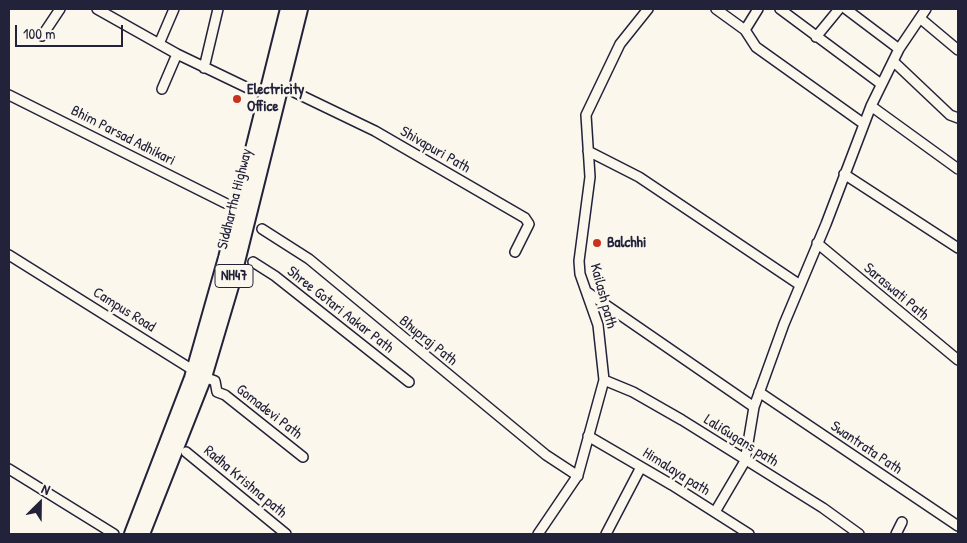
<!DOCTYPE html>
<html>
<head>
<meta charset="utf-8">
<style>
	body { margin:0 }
	#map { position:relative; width:967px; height:543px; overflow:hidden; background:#fbf7ec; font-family:"Patrick Hand",sans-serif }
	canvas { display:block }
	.frame { position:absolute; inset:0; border:10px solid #22223b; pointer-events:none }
	.north { position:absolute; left:15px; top:478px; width:50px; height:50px; -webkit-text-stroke:4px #fbf7ec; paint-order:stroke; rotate:23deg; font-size:14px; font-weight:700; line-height:20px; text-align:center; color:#22223b }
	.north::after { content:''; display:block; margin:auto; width:18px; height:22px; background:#22223b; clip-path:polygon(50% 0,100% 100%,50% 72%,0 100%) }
	.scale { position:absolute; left:15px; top:25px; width:108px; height:22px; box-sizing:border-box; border:2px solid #22223b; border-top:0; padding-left:6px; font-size:15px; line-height:18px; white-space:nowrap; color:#22223b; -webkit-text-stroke:4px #fbf7ec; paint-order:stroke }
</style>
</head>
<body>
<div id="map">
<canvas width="967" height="543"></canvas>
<div class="frame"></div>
<div class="north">N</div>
<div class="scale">100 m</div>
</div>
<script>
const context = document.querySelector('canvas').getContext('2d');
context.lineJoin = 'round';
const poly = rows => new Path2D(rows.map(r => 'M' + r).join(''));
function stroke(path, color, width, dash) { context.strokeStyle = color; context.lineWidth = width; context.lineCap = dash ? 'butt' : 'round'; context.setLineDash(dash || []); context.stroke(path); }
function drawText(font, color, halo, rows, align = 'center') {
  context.font = font + ' "Patrick Hand",sans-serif'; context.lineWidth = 5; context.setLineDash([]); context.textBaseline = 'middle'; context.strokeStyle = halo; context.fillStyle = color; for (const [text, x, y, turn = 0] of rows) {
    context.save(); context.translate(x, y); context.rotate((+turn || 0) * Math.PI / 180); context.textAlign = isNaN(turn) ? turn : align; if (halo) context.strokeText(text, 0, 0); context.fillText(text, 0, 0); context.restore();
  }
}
const minor = poly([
	[97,9,177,54,252,90],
	[716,9,745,30,756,47,864,124],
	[780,9,881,84],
	[846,9,899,49],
	[921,19,958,50],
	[745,30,758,9],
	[42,36,60,9],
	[816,37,839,9],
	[159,44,174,9],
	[893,61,950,115,958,118],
	[204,68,218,9],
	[162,89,177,54],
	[294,92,375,131,525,218,529,224,515,252],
	[9,95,225,203],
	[871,106,958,169],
	[588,151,639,177,800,285],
	[844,174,958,248],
	[262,229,309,259,546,455,578,476],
	[817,243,958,360],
	[9,255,204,377,215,381,217,392,225,395,303,457],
	[253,262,275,276,409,382],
	[587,292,754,407],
	[604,380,633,392,682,420,823,508,859,534],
	[759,392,958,526],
	[588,436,672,485,749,534],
	[186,452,286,534],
	[9,469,114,534],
	[715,512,745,461,754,407,784,324,826,224,871,106,899,49,926,9],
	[538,534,578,475,604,380,598,325,580,274,579,261,590,177,586,115,620,44,648,9],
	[606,534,641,467],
	[896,534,902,522]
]);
const trunk = poly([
	[132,534,192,378,226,258,288,9],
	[142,534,204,377,231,286,300,9]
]);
const markers = [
	[237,99,5,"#c8321e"],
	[597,243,5,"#c8321e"]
];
const shields = [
	[234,276,38]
];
const shieldNames = [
	["NH47",234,276]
];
const poiNames = [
	["Electricity",247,90],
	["Office",247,107],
	["Balchhi",607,243]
];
const streetNames = [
	["Bhim Parsad Adhikari",123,136,27],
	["Shivapuri Path",435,150,30],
	["Siddhartha Highway",235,199,-76],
	["Saraswati Path",896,292,40],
	["Kailash path",603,296,75],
	["Campus Road",124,310,32],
	["Shree Gotari Aakar Path",340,310,38],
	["Bhupraj Path",428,341,39],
	["Gomadevi Path",269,412,38],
	["LaliGugans path",741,441,32],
	["Swantrata Path",866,448,34],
	["Himalaya path",676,472,32],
	["Radha Krishna path",245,482,40]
];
stroke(minor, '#22223b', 12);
stroke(trunk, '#22223b', 18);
stroke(minor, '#fbf7ec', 9);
stroke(trunk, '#fbf7ec', 14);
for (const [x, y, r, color] of markers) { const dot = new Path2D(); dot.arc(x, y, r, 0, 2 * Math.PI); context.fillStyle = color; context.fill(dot); stroke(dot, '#fbf7ec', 2); }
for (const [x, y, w] of shields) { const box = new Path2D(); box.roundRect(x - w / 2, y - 11.5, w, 23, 4); context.fillStyle = '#fbf7ec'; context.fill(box); stroke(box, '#22223b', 1); }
drawText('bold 14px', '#22223b', null, shieldNames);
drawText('bold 15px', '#22223b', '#fbf7ec', poiNames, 'left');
drawText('15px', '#22223b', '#fbf7ec', streetNames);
</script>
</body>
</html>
